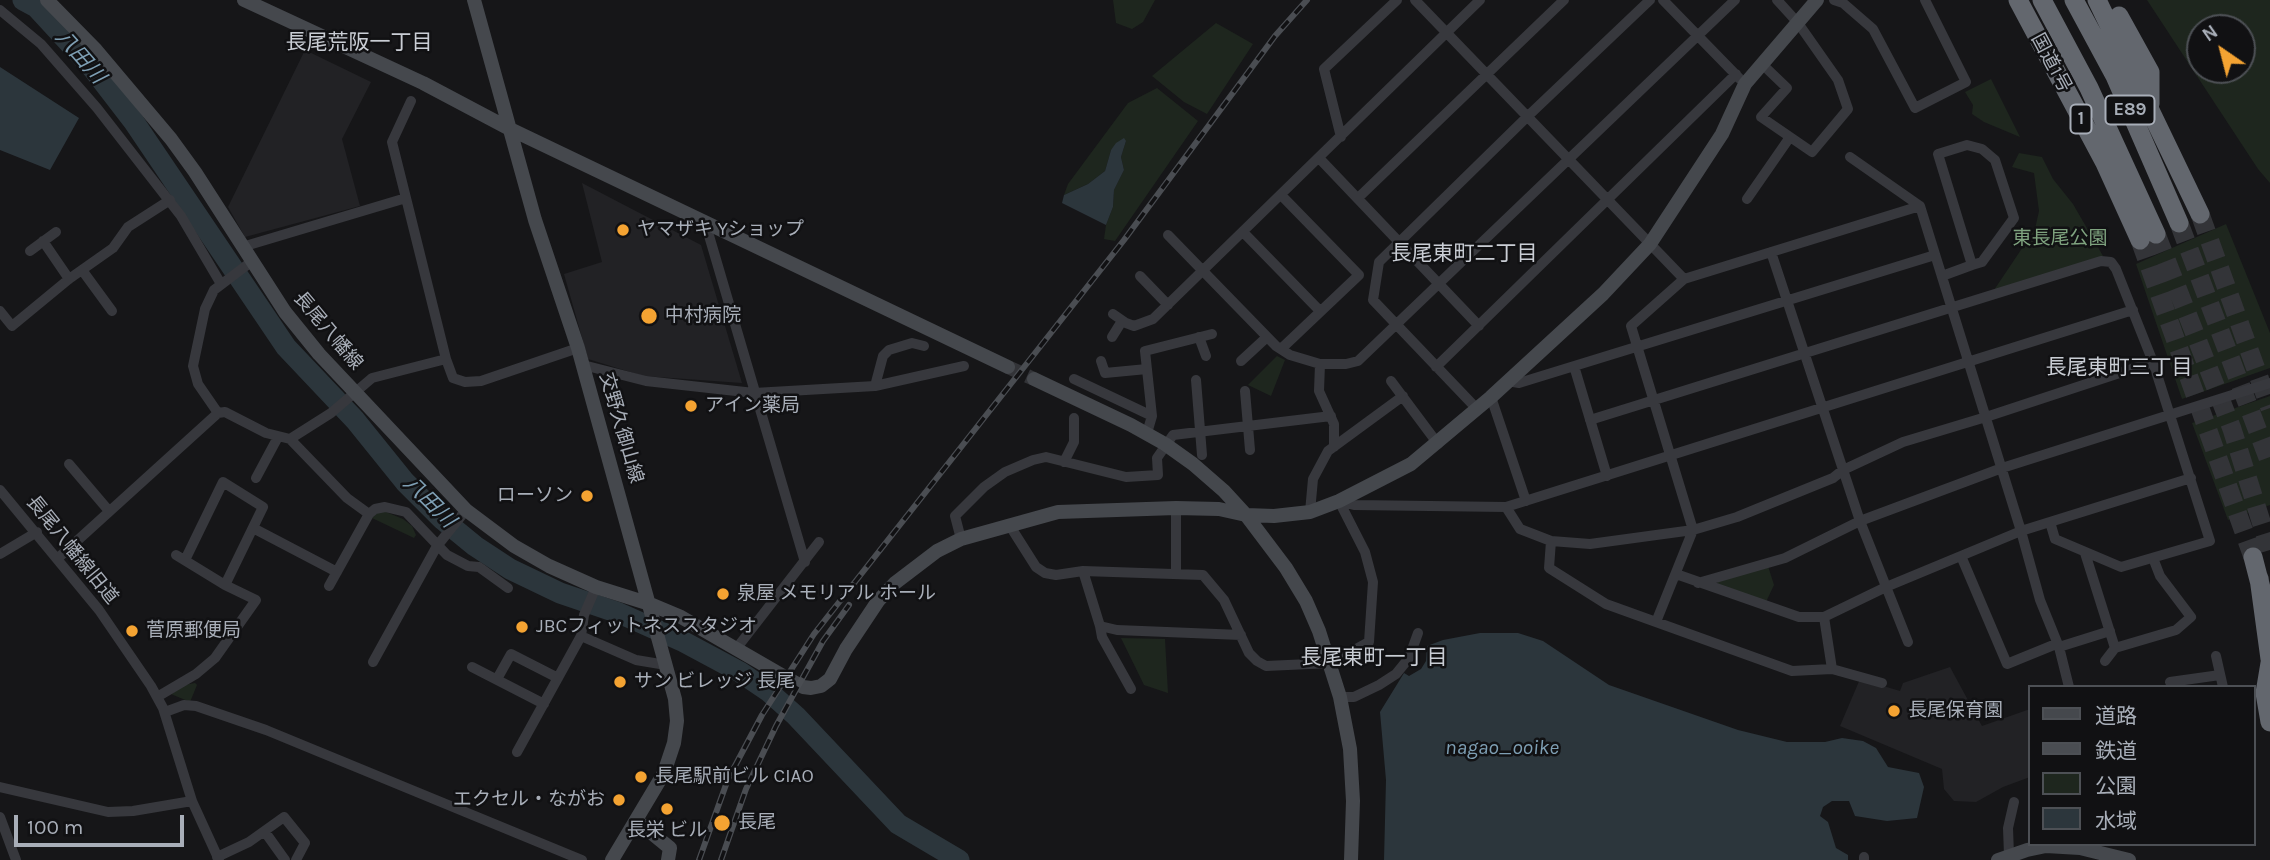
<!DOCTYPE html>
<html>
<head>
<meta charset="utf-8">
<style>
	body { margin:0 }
	#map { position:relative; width:2270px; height:860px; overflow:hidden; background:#161618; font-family:Karla,"Noto Sans JP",sans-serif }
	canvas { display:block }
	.legend { position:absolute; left:2028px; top:685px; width:228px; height:161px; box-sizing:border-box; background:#111113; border:2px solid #4d5055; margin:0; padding:9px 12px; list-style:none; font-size:21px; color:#a8aeb8 }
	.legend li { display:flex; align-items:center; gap:14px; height:35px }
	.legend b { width:35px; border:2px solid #4d5055 }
	.north { position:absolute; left:2186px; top:14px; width:70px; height:70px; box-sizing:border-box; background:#111113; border:2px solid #4d5055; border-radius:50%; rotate:325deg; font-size:19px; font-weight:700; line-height:28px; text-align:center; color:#a8aeb8 }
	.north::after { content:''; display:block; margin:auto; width:24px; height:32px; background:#f4a332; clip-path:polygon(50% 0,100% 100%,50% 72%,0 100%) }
	.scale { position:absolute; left:14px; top:815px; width:170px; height:32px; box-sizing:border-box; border:4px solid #a8aeb8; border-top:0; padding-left:9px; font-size:21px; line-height:24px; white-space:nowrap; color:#a8aeb8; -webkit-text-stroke:5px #111113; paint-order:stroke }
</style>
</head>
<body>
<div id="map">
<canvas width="2270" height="860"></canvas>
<ul class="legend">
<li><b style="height:9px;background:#45484d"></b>道路</li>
<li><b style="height:9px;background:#4a4d52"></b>鉄道</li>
<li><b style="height:19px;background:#1e261e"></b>公園</li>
<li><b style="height:19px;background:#2c363c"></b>水域</li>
</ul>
<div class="north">N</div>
<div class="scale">100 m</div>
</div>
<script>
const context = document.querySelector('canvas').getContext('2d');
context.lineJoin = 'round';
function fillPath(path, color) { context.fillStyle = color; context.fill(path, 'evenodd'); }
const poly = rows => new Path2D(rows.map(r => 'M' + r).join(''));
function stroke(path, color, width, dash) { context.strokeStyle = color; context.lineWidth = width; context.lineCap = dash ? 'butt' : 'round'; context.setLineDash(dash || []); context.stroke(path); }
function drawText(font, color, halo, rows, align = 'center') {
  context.font = font + ' Karla,"Noto Sans JP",sans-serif'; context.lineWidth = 5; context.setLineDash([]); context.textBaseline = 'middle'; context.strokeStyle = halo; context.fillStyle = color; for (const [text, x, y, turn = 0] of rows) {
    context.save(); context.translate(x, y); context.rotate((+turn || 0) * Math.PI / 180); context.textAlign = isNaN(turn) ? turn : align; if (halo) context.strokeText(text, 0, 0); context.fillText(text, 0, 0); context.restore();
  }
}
const built = poly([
	[305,50,371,82,342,139,360,206,245,237,228,207],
	[582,183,701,245,742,383,643,376,588,359,564,274,602,262],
	[1950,667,1982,726,2030,709,2030,777,2003,787,1976,802,1954,801,1944,789,1942,769,1840,726,1860,679,1900,691,1903,683]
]);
const green = poly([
	[1113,0,1155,0,1143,22,1132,29,1116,23],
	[2147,0,2270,0,2270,183,2258,169],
	[2200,28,2242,28,2242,70,2200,70],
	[1216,23,1253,44,1207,114,1184,102,1152,76],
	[1991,79,2020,137,1984,122,1972,114,1973,105,1965,92],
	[1157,88,1198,121,1115,241,1104,239,1106,225,1113,207,1114,190,1124,170,1121,157,1126,141,1111,150,1105,171,1088,184,1064,195,1068,184,1128,103],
	[2019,153,2042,157,2053,179,2073,204,2103,256,1994,290,2035,229,2039,211,2034,173,2012,167],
	[2226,224,2270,333,2270,368,2182,399,2136,264],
	[1277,356,1285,360,1271,396,1248,385],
	[2270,396,2270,505,2228,520,2192,423],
	[376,512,386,512,403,519,412,526,416,535,414,538,372,518],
	[1768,566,1774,585,1766,602,1718,586,1717,581],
	[1121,638,1165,639,1168,693,1144,685],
	[195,683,197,685,190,702,171,694,184,685]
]);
const water = poly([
	[0,67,79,118,50,170,0,150],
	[1124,138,1126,141,1121,157,1124,170,1114,190,1113,207,1106,225,1062,203,1064,195,1088,184,1105,171,1111,150,1116,143],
	[1480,633,1518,633,1543,641,1609,685,1738,730,1787,742,1825,742,1842,738,1863,741,1876,748,1888,767,1919,773,1924,787,1917,818,1887,821,1855,816,1849,801,1832,801,1823,807,1820,816,1828,822,1836,848,1848,855,1848,860,1384,860,1386,780,1380,712,1404,673,1409,676,1421,669,1426,661,1427,646,1443,640]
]);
const river = poly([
	[23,0,36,7,94,70,134,122,286,347,355,420,405,482,442,519,475,546,510,569,560,593,619,613,684,642,740,672,768,691,796,716,898,824,959,860]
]);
const secondaryTunnel = poly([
	[1008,367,1034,379]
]);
const highwayTunnel = poly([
	[2200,214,2270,408],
	[2179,223,2270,463],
	[2156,234,2232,429,2270,550],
	[2140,240,2253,557]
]);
const street = poly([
	[1415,0,1684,279],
	[1663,0,1740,79],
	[1834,0,1843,3,1873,29,1915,108,1966,82,1925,0],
	[0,10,41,44,97,108,181,216,221,284],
	[1762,64,1787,88,1761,117,1812,152,1848,109,1838,80,1798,23,1777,0],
	[1341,137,1324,69,1397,0],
	[1850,157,1920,206,2021,531,2040,600,2059,647,2069,687],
	[1319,158,1479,326],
	[406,198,446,359],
	[1358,198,1564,0],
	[1747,199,1790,137],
	[705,222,805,562],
	[1243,232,1320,311],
	[1168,235,1276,346,1290,355,1320,364,1346,364,1358,361,1735,0],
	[43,241,69,279],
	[242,247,406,198,392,142,411,101],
	[30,251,56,232],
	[1771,252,1860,521,1908,642],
	[82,270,112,311],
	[1140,276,1168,305],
	[1942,276,1972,265,1982,262,2014,218,1995,160,1982,149,1967,145,1938,154,1972,265],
	[0,311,12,326,69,279,113,248,128,227,170,200],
	[1113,314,1126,323,1134,326,1153,319,1480,0],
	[1112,337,1122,321],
	[1199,337,1206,356],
	[1281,349,1359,275,1281,195],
	[1101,361,1105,373,1147,369],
	[1241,361,1267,337],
	[1320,364,1319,391,1334,424,1334,447],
	[583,365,646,381,754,393,875,386,964,366],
	[1574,366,1607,476],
	[1436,367,1736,74],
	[1074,379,1152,416],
	[1196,380,1202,455],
	[1391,381,1438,444],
	[1508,381,1519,383,1935,255],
	[875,386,883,356,889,350,912,343,924,346],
	[1245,391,1250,450],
	[1491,397,1526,501],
	[1477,409,1373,300,1379,262,1528,116,1650,0],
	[218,413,198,384,193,366,205,309,214,290,251,262],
	[1590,420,2101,261,2111,262,2116,269,2153,362,2210,541,2121,567,2055,539,2050,522],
	[1147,433,1152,416,1145,351,1212,334],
	[290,439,347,498,369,514],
	[1064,462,1074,442,1074,418],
	[69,464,109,511],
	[256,478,278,437],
	[0,490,99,610,151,686,163,708,192,801,219,860],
	[1339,501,1354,505,1506,507,2133,310],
	[1506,507,1520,529,1551,541,1590,544,1693,530,1737,517,1833,478,1843,470,1903,442,1986,417,2153,362],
	[1310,512,1313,479,1328,451,1403,396],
	[1010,526,1036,567,1045,573,1056,575,1083,571,1203,575,1224,600,1249,653,1257,661,1266,666,1331,663,1369,642,1373,582,1365,552,1339,501],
	[253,528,337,572],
	[961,539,955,516,984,487,1005,472,1033,460,1046,457,1126,477,1158,475,1157,458,1173,435,1331,416],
	[1551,541,1549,568,1606,604,1792,671,1832,669,1882,683],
	[2085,553,2115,648,2176,630,2191,617,2160,576,2153,558],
	[0,554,37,532],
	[1961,556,2007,664,2056,644],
	[57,559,218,413,225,412,266,433,290,439,331,413,372,378,446,359,453,378,465,382,481,381,578,348],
	[185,560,223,482,263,507,225,585],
	[1083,571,1100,626,1117,630,1241,635],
	[1176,572,1176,508],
	[1676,574,1799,617,1824,617,1886,587,2021,531,2191,478],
	[1698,583,1785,558,1860,521,2002,468,2270,383],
	[329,586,369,514,375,509,385,507,406,512,447,555,468,566,479,567,508,588],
	[1824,617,1832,669],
	[1656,622,1693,530,1631,326,1684,279,1920,206],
	[1100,626,1102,637,1131,689],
	[581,636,636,660,666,665],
	[2059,647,2110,631],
	[736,649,819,542],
	[2216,656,2223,687],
	[2105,661,2115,648],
	[373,662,437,546,466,510],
	[472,667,544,704],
	[497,679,511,654,558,678],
	[2170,682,2220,675],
	[157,697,196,674,215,658,256,600,225,585,176,555],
	[1340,697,1354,697,1379,685,1396,674,1409,658,1418,633],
	[165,712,184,705,196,706,266,730,582,860],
	[517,752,581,636,584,615,596,587],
	[0,787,108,812,133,811,192,801],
	[0,817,16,860],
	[265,832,285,860],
	[2009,855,2008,828,2014,802],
	[217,857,249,842,284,817,305,843,296,860],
	[1864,857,1864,860]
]);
const secondary = poly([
	[47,0,96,50,171,139,195,172,285,312,319,354,466,510,514,546,549,566,596,587,650,604,681,617,778,673,803,687,811,688,821,686,830,679,846,649,878,601,895,583,937,551,961,539,1058,512,1176,508,1219,509,1246,515,1274,516,1310,512,1339,501,1411,464,1491,397,1603,294,1650,244,1722,134,1745,84,1817,0],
	[244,0,423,83,508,128,1008,367],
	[474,0,535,220,578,348,675,699,677,721,674,743,664,773,612,860],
	[1034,379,1131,425,1165,444,1193,464,1224,491,1246,515,1286,568,1306,601,1319,631,1340,697,1350,749,1353,801,1351,860],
	[637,821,670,848,668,860],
	[1998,860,2027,850,2046,846,2080,848,2129,860]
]);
const highway = poly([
	[2018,0,2105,163,2140,240],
	[2042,0,2089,88,2156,234],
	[2074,0,2115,76,2179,223],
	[2097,0,2200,214],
	[2119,16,2150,72,2150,104],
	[2253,557,2261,588],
	[2259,578,2270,659],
	[2270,663,2265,693,2270,722]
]);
const rail = poly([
	[699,860,728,779,762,715,814,634,1124,240,1275,36,1307,0],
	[721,860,746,789,776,726,823,641,849,605]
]);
const markers = [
	[623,230,7,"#f4a332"],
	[649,316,9,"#f4a332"],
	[691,406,7,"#f4a332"],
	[587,496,7,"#f4a332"],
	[723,594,7,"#f4a332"],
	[522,627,7,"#f4a332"],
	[132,631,7,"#f4a332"],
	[620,682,7,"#f4a332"],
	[1894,711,7,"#f4a332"],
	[641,777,7,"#f4a332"],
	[619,800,7,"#f4a332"],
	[667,809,7,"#f4a332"],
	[722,823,9,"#f4a332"]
];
const shields = [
	[2130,110,49],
	[2081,119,21]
];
const shieldNames = [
	["E89",2130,110],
	["1",2081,119]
];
const streetNames = [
	["国道1号",2051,63,62],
	["長尾八幡線",328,331,50],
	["交野久御山線",621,428,74],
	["長尾八幡線旧道",72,550,51]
];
const poiNames = [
	["ヤマザキ Yショップ",637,230],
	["中村病院",665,316],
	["アイン薬局",705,406],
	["ローソン",573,496,"right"],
	["泉屋 メモリアル ホール",737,594],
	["JBCフィットネススタジオ",536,627],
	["菅原郵便局",146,631],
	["サン ビレッジ 長尾",634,682],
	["長尾保育園",1908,711],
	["長尾駅前ビル CIAO",655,777],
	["エクセル・ながお",605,800,"right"],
	["長尾",738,823],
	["長栄 ビル",667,831,"center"]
];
const parkNames = [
	["東長尾公園",2060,239]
];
const neighbourhoodNames = [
	["長尾荒阪一丁目",359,43],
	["長尾東町二丁目",1464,254],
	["長尾東町三丁目",2119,368],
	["長尾東町一丁目",1374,658]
];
const waterNames = [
	["八田川",80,57,49],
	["八田川",429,502,45],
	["nagao_ooike",1502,748]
];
fillPath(built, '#222225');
fillPath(green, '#1e261e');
fillPath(water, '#2c363c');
stroke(river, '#2c363c', 21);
stroke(secondaryTunnel, '#333438', 14, [14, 7]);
stroke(highwayTunnel, '#333438', 19, [19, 10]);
stroke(street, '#37383d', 10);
stroke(secondary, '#45484d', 14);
stroke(highway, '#63676e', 19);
stroke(rail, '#4a4d52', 6);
stroke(rail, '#111113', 3.5, [10]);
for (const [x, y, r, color] of markers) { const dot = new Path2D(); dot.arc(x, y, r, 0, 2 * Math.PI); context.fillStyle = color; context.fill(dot); stroke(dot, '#111113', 2.5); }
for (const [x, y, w] of shields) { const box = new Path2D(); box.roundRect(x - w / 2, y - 14.5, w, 29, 5); context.fillStyle = '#111113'; context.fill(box); stroke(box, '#a8aeb8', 2); }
drawText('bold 18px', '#a8aeb8', null, shieldNames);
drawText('19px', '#a8aeb8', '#111113', streetNames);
drawText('19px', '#a8aeb8', '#111113', poiNames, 'left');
drawText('19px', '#7fa37f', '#111113', parkNames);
drawText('21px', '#c9cdd4', '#111113', neighbourhoodNames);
drawText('italic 21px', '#7e9fb4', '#111113', waterNames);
</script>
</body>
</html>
